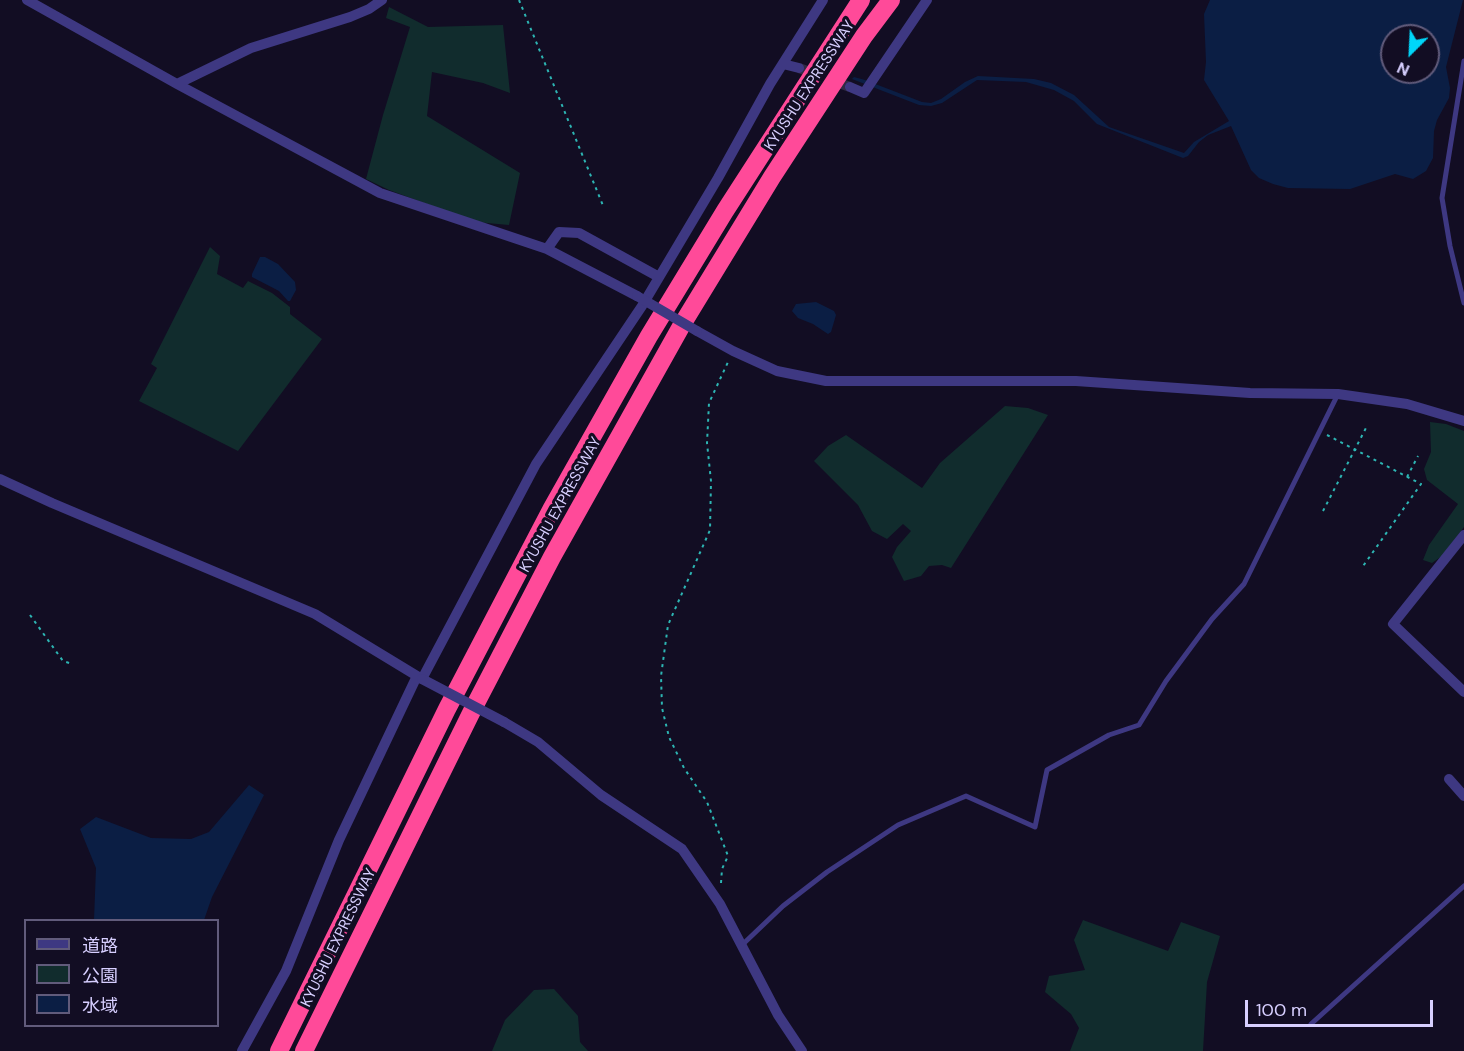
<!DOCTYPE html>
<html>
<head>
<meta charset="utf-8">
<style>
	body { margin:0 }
	#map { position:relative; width:1464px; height:1051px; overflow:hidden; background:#120d23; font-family:"DM Sans","Noto Sans JP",sans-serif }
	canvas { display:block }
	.legend { position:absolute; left:24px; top:919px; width:195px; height:108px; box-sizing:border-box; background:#120d23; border:2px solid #615b7b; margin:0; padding:8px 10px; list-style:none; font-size:18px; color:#d7cfff }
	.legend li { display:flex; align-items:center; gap:12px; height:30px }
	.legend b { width:30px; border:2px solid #615b7b }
	.north { position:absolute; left:1380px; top:24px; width:60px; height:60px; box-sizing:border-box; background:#120d23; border:2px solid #615b7b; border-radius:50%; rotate:204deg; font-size:16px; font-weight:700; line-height:24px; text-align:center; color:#d7cfff }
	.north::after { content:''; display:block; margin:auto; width:21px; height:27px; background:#00d6fa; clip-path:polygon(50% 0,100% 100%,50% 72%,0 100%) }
	.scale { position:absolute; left:1245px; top:1000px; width:188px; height:27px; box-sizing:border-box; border:3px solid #d7cfff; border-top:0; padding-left:8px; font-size:18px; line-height:21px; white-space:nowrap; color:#d7cfff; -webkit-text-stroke:4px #120d23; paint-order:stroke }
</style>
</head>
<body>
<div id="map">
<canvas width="1464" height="1051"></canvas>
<ul class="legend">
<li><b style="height:8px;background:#3e3882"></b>道路</li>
<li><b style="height:16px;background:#112c2d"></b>公園</li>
<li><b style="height:16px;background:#0b1e44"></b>水域</li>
</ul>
<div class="north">N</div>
<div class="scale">100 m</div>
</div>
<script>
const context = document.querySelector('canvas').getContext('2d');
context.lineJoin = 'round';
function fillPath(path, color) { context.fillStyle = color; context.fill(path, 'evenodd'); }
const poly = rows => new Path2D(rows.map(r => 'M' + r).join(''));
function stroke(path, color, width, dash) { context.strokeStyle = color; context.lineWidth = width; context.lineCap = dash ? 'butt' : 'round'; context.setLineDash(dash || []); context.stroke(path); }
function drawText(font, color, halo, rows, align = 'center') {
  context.font = font + ' "DM Sans",sans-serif'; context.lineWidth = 6; context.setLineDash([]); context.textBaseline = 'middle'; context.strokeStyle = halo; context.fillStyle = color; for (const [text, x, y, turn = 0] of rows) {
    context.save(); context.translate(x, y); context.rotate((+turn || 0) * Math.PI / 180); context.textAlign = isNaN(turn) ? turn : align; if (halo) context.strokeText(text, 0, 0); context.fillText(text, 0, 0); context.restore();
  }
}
const green = poly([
	[389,7,428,27,503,25,510,93,483,83,432,72,427,116,520,173,509,225,476,222,389,190,366,179,383,115,410,27,386,18],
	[210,247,220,256,217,274,243,288,248,281,272,293,290,307,290,314,322,339,238,451,139,401,157,368,151,364],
	[1005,406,1028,408,1048,415,951,568,942,565,929,566,921,576,904,581,892,557,897,547,911,531,903,524,887,539,872,531,858,505,814,461,828,446,846,435,922,488,940,463],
	[1430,422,1446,424,1464,431,1464,527,1442,556,1432,563,1423,560,1429,545,1458,504,1427,480,1424,469,1431,452],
	[1083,920,1168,951,1181,922,1220,936,1207,982,1203,1051,1070,1051,1079,1028,1071,1014,1045,992,1049,976,1085,970,1074,940],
	[554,989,578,1016,580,1042,588,1051,492,1051,505,1020,534,990]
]);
const water = poly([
	[1210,0,1463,0,1446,67,1450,88,1449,98,1437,120,1434,131,1433,158,1426,171,1413,179,1395,174,1350,189,1288,188,1273,184,1259,178,1251,170,1231,126,1208,135,1199,142,1188,156,1183,158,1097,124,1074,101,1054,90,1026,82,977,80,942,103,931,106,919,105,852,79,854,77,865,80,922,102,931,103,941,99,965,82,978,76,1034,79,1051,83,1074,95,1109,127,1184,153,1194,142,1229,121,1204,80,1206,62,1204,14],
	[1392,36,1428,36,1428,72,1392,72],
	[260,257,265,257,278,264,295,282,296,290,290,301,288,301,279,291,252,277,252,274],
	[816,302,834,311,836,315,831,332,828,334,813,324,798,318,792,311,796,304],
	[249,785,264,795,212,897,204,920,94,920,96,868,80,829,96,817,151,838,191,839,209,832]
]);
const streetTunnel = poly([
	[799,68,850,87]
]);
const path = poly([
	[519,0,604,208],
	[1327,435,1421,484,1361,569],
	[1407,477,1418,456],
	[1323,511,1367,426],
	[30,615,63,661,72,664],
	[721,883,722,869,728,856,707,802,684,768,669,737,662,708,661,676,668,625,710,530,711,481,707,443,709,403,728,362]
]);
const lane = poly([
	[1464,61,1442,198,1450,246,1464,303],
	[742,945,783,906,827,872,898,825,966,796,1035,827,1047,770,1109,735,1139,725,1166,681,1212,619,1244,584,1338,394],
	[1311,1024,1464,886]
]);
const street = poly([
	[27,0,177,84,380,193,547,249,637,296],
	[783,64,799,68],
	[177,84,251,48,350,17,369,9,382,0],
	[850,87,864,93,927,0],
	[547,249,559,232,579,233,659,277],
	[697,331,733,351,777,371,826,381,1076,381,1250,393,1338,394,1407,404,1464,421],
	[0,479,52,503,315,614,422,679,536,464,642,306,718,178,770,84,823,0],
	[1464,535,1393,624,1464,692],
	[504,722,538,742,601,795,682,849,720,904,778,1015,802,1051],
	[1449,779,1464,796],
	[242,1051,286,971,339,840,417,676]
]);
const highway = poly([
	[279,1051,447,709,552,508,649,336,725,211,861,0],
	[304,1051,474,707,552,557,683,323,772,177,864,36,891,0]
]);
const streetBridge = poly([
	[637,296,697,331],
	[422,679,504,722]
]);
const streetNames = [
	["KYUSHU EXPRESSWAY",810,86,-57],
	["KYUSHU EXPRESSWAY",561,505,-61],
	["KYUSHU EXPRESSWAY",339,938,-64]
];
fillPath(green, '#112c2d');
fillPath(water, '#0b1e44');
stroke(streetTunnel, '#302a44', 10, [10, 5]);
stroke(path, '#2db5b3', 2, [3, 4.5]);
stroke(lane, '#3e3882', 5);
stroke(street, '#3e3882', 10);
stroke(highway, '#ff4a99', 18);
stroke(streetBridge, '#3e3882', 10);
drawText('15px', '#d7cfff', '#120d23', streetNames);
</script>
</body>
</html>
